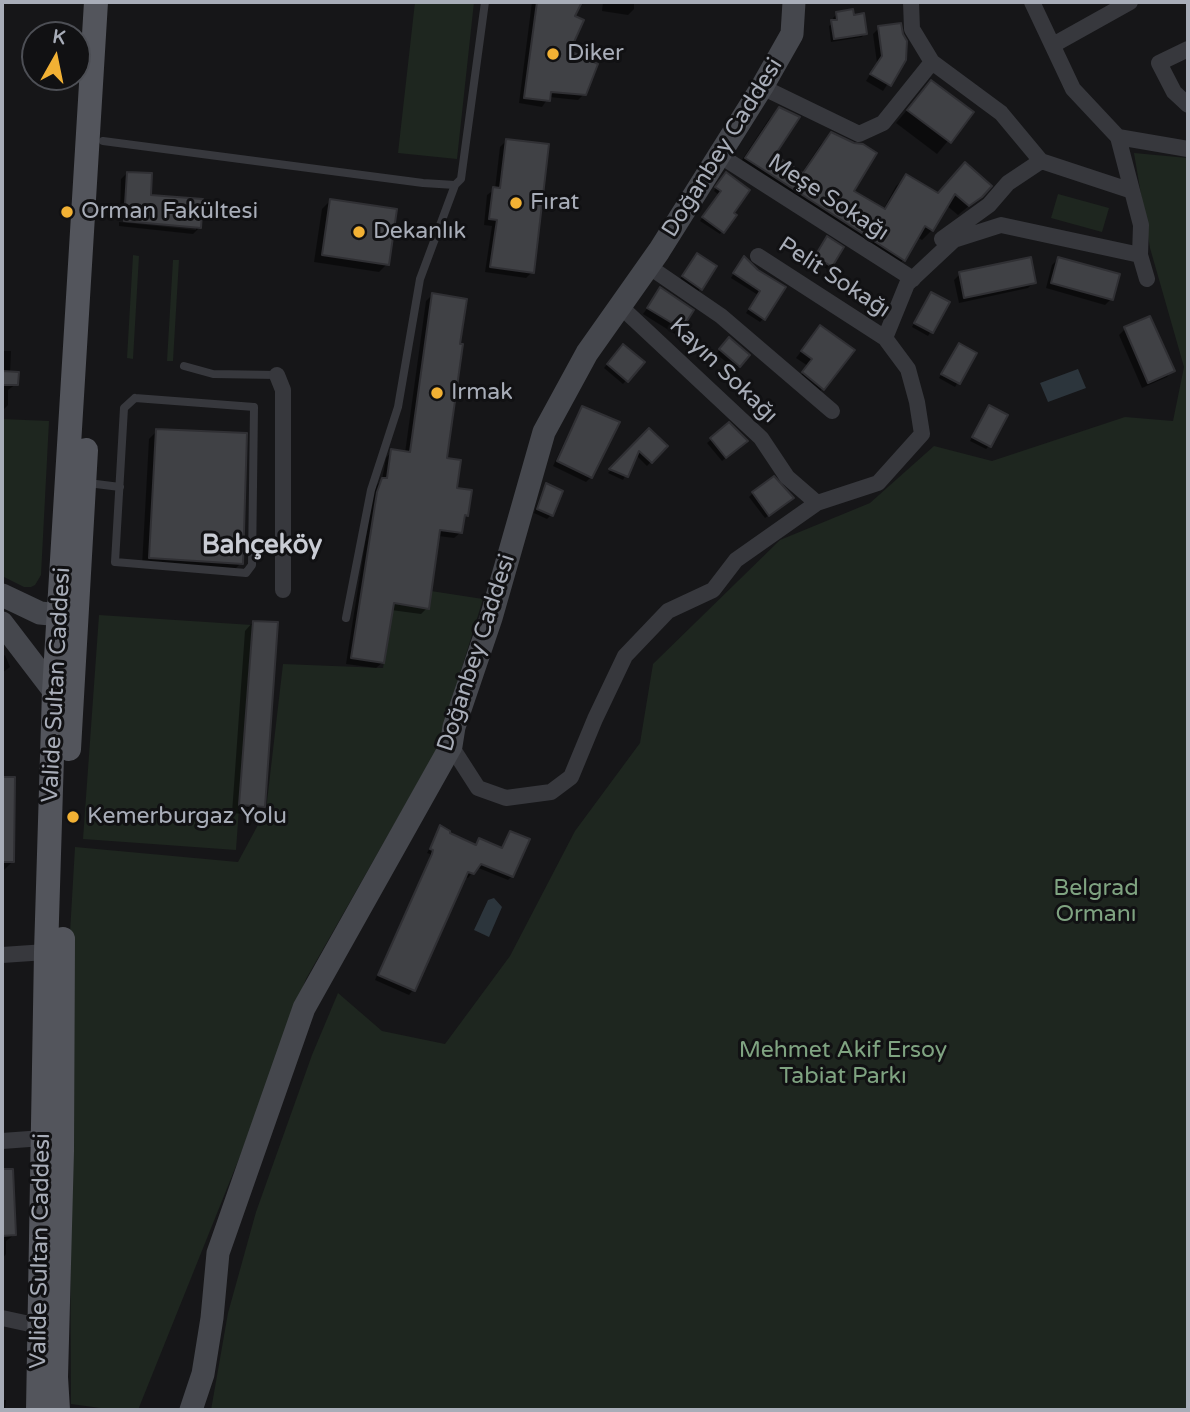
<!DOCTYPE html>
<html>
<head>
<meta charset="utf-8">
<style>
	body { margin:0 }
	#map { position:relative; width:1190px; height:1412px; overflow:hidden; background:#161618; font-family:"Varela Round",sans-serif }
	canvas { display:block }
	.frame { position:absolute; inset:0; border:4px solid #a8adb8; pointer-events:none }
	.north { position:absolute; left:21px; top:21px; width:70px; height:70px; box-sizing:border-box; background:#111113; border:2px solid #4d4f55; border-radius:50%; rotate:9deg; font-size:19px; font-weight:700; line-height:28px; text-align:center; color:#a8adb8 }
	.north::after { content:''; display:block; margin:auto; width:24px; height:32px; background:#f2b134; clip-path:polygon(50% 0,100% 100%,50% 72%,0 100%) }
</style>
</head>
<body>
<div id="map">
<canvas width="1190" height="1412"></canvas>
<div class="frame"></div>
<div class="north">K</div>
</div>
<script>
const context = document.querySelector('canvas').getContext('2d');
context.lineJoin = 'round';
function fillPath(path, color) { context.fillStyle = color; context.fill(path, 'evenodd'); }
const poly = rows => new Path2D(rows.map(r => 'M' + r).join(''));
function stroke(path, color, width, dash) { context.strokeStyle = color; context.lineWidth = width; context.lineCap = dash ? 'butt' : 'round'; context.setLineDash(dash || []); context.stroke(path); }
function drawText(font, color, halo, rows, align = 'center') {
  context.font = font + ' "Varela Round",sans-serif'; context.lineWidth = 6; context.setLineDash([]); context.textBaseline = 'middle'; context.strokeStyle = halo; context.fillStyle = color; for (const [text, x, y, turn = 0] of rows) {
    context.save(); context.translate(x, y); context.rotate((+turn || 0) * Math.PI / 180); context.textAlign = isNaN(turn) ? turn : align; if (halo) context.strokeText(text, 0, 0); context.fillText(text, 0, 0); context.restore();
  }
}
const green = poly([
	[415,2,474,2,457,159,398,153],
	[1134,153,1188,158,1188,1410,211,1410,228,1313,256,1212,312,1055,338,993,382,1031,445,1044,510,956,575,831,640,743,653,664,780,540,870,503,934,446,992,461,1125,417,1173,421,1184,367,1150,248],
	[1058,194,1109,208,1102,232,1051,218],
	[133,255,139,256,133,359,127,358],
	[173,260,179,260,173,361,167,361],
	[2,419,49,421,41,575,35,585,31,587,24,587,2,576],
	[431,591,483,599,437,749,306,979,240,1156,138,1410,115,1410,71,1404,69,950,75,847,238,862,266,810,283,664,383,668,394,603,428,608],
	[99,615,252,625,236,850,83,839]
]);
const water = poly([
	[1078,369,1086,388,1048,402,1040,383],
	[494,898,502,907,489,937,474,930,488,900]
]);
const shadow = poly([
	[532,2,580,2,573,17,568,52,584,94,578,100,549,97,542,107,519,103],
	[603,2,634,2,634,9,628,15,602,11],
	[837,14,865,33,862,37,831,42,829,26,834,22,833,18],
	[879,28,904,59,883,91,866,81,877,63,873,34],
	[931,82,972,112,937,154,896,123],
	[779,109,772,155,801,174,821,144,831,134,852,192,883,210,896,186,907,176,938,194,955,175,981,196,958,215,946,205,932,230,922,240,917,237,903,260,893,270,736,169,769,119],
	[506,141,532,272,526,278,485,272,492,226,484,225,487,195,495,189,500,147],
	[127,173,149,197,199,228,193,234,119,226,119,222,196,230,196,226,120,219,121,179],
	[723,177,732,214,720,234,700,221,719,195,714,191],
	[330,201,387,264,379,272,314,262,322,209],
	[827,239,831,266,827,269,812,260],
	[693,259,715,267,697,293,679,281],
	[1058,259,1111,299,1105,305,1046,288,1052,265],
	[741,262,757,272,764,318,760,322,746,313,758,295,731,278],
	[960,274,1034,282,1028,288,959,303,954,280],
	[661,289,681,328,675,334,643,314],
	[432,295,445,459,467,515,462,519,461,532,454,538,438,536,427,608,421,614,391,610,383,662,376,668,346,664,372,499,376,486,382,480,386,458,392,451,405,453,426,301],
	[928,298,948,303,928,336,912,327],
	[1149,318,1172,371,1167,377,1142,388,1119,335,1125,329],
	[815,333,852,351,817,395,798,379,808,366,796,358],
	[726,343,739,366,735,369,716,354],
	[959,345,975,354,955,387,939,378],
	[623,346,642,362,623,384,604,368],
	[2,351,11,351,10,374,16,384,8,390,8,405,2,411],
	[583,408,591,477,586,482,553,466,578,413],
	[986,411,989,446,986,449,970,441],
	[729,425,742,444,722,461,707,443],
	[157,431,241,563,233,571,142,566,149,439],
	[649,431,666,446,647,466,636,455,623,480,608,473],
	[547,486,551,515,547,519,534,513,543,489],
	[753,493,788,502,765,518,749,497],
	[253,622,263,807,255,815,232,813,245,631],
	[5,655,10,667,2,673,2,657],
	[2,779,13,779,12,862,4,870,2,870],
	[441,828,447,834,474,846,480,840,501,850,510,833,512,876,508,880,476,867,468,878,464,876,413,990,409,995,375,980,429,860,430,854,427,853],
	[2,1171,11,1171,14,1235,6,1241,6,1254,2,1259],
	[2,1400,6,1400,5,1410,2,1410]
]);
const building = poly([
	[537,2,582,2,575,16,584,20,570,51,598,64,586,95,551,92,550,101,524,98,537,2],
	[853,9,854,15,864,13,867,34,834,39,831,20,837,20,836,12,853,9],
	[901,23,903,34,907,41,906,60,891,86,870,74,882,56,878,26,901,23],
	[931,80,974,112,951,143,907,110,931,80],
	[779,107,800,117,775,155,803,173,831,132,854,143,863,144,877,153,854,191,885,209,906,174,938,193,965,162,992,186,982,197,969,206,955,194,933,231,925,226,905,261,745,158,779,107],
	[506,139,549,144,534,273,490,267,497,220,489,219,493,187,500,188,506,139],
	[127,172,152,173,151,195,203,199,201,228,124,221,127,172],
	[726,172,750,190,734,213,737,215,724,233,702,217,721,191,715,187,726,172],
	[330,199,397,209,389,265,322,255,330,199],
	[827,236,844,247,832,267,815,256,827,236],
	[697,253,717,266,702,290,682,276,697,253],
	[744,256,758,270,786,287,765,320,749,309,760,291,733,273,744,256],
	[1031,257,1036,283,964,298,959,272,1031,257],
	[1058,257,1120,274,1113,300,1051,283,1058,257],
	[660,287,694,310,682,329,647,308,660,287],
	[931,292,950,302,933,333,914,323,931,292],
	[432,293,467,299,460,344,463,344,447,458,461,460,457,488,472,490,468,516,465,515,462,533,440,530,429,609,394,603,384,663,351,658,377,492,382,478,387,478,391,449,410,452,432,293],
	[1150,316,1175,371,1148,383,1124,327,1150,316],
	[820,325,855,350,824,390,802,372,812,359,801,351,820,325],
	[729,337,750,355,740,367,719,349,729,337],
	[959,343,977,353,960,384,941,374,959,343],
	[623,344,645,362,628,382,607,364,623,344],
	[2,371,19,372,18,385,2,385,2,371],
	[989,405,1008,415,991,447,972,437,989,405],
	[582,406,620,422,592,478,557,461,582,406],
	[729,422,748,441,726,458,710,438,729,422],
	[649,428,668,446,652,463,639,451,628,477,609,469,649,428],
	[156,429,247,433,243,564,149,558,156,429],
	[774,476,794,498,769,516,752,492,774,476],
	[546,483,563,491,553,516,537,509,546,483],
	[253,621,278,622,265,807,239,805,253,621],
	[2,777,15,777,14,862,2,862,2,777],
	[440,825,450,831,450,833,476,845,479,838,502,848,510,831,530,839,513,877,481,864,474,874,468,872,415,991,378,975,432,854,433,850,430,849,440,825],
	[2,1169,13,1169,16,1235,2,1236,2,1169]
]);
const lane = poly([
	[103,141,423,183,455,185,461,179,485,2],
	[184,366,213,374,277,375],
	[135,398,254,407,252,565,246,573,115,562,124,408,135,398],
	[88,483,120,487],
	[346,618,371,490,398,407,420,279,455,185]
]);
const street = poly([
	[911,2,912,29,932,62,1001,113,1041,161,1132,191],
	[1032,2,1073,89,1118,137,1141,225,1140,255,1147,279],
	[1053,45,1130,2],
	[1188,49,1159,63,1174,92,1188,105],
	[762,87,859,134,883,123,932,62],
	[1118,137,1188,149],
	[719,155,913,279],
	[942,239,989,205,1008,183,1041,161],
	[758,256,885,338],
	[648,266,721,316,832,411],
	[620,306,761,438,787,477,817,503],
	[277,375,283,390,283,590],
	[451,746,478,788,506,798,551,792,571,777,595,719,625,656,668,611,713,590,736,560,817,503,878,483,922,434,917,402,908,369,885,338,907,284,954,240,1001,225,1140,255],
	[2,955,46,952],
	[2,1141,43,1138],
	[2,1318,39,1326]
]);
const secondary = poly([
	[2,595,40,613,60,615],
	[2,623,54,691],
	[191,1410,203,1374,212,1318,218,1253,304,1008,451,746,454,727,491,618,544,432,587,353,659,251,762,87,792,34,794,2]
]);
const primary = poly([
	[69,749,86,450],
	[38,1410,46,952,54,691,96,2],
	[58,1410,56,1377,62,1151,63,939]
]);
const markers = [
	[553,54,7,"#f2b134"],
	[516,203,7,"#f2b134"],
	[67,212,7,"#f2b134"],
	[359,232,7,"#f2b134"],
	[437,393,7,"#f2b134"],
	[73,817,7,"#f2b134"]
];
const poiNames = [
	["Diker",567,54],
	["Fırat",530,203],
	["Orman Fakültesi",81,212],
	["Dekanlık",373,232],
	["Irmak",451,393],
	["Kemerburgaz Yolu",87,817]
];
const streetNames = [
	["Doğanbey Caddesi",723,148,-58],
	["Meşe Sokağı",828,198,33],
	["Pelit Sokağı",834,278,33],
	["Kayın Sokağı",723,371,44],
	["Doğanbey Caddesi",477,653,-72],
	["Valide Sultan Caddesi",57,685,-87],
	["Valide Sultan Caddesi",41,1251,-89]
];
const parkNames = [
	["Belgrad",1096,889],
	["Ormanı",1096,915],
	["Mehmet Akif Ersoy",843,1051],
	["Tabiat Parkı",843,1077]
];
const quarterNames = [
	["Bahçeköy",262,546]
];
fillPath(green, '#1e261f');
fillPath(water, '#2c353c');
fillPath(shadow, '#0007');
fillPath(building, '#404145');
stroke(building, '#303034', 2);
stroke(lane, '#37383d', 8);
stroke(street, '#37383d', 16);
stroke(secondary, '#45474d', 23);
stroke(primary, '#53555c', 24);
for (const [x, y, r, color] of markers) { const dot = new Path2D(); dot.arc(x, y, r, 0, 2 * Math.PI); context.fillStyle = color; context.fill(dot); stroke(dot, '#111113', 2.5); }
drawText('23px', '#a8adb8', '#111113', poiNames, 'left');
drawText('23px', '#a8adb8', '#111113', streetNames);
drawText('23px', '#7fa381', '#111113', parkNames);
drawText('bold 26px', '#c9ccd4', '#111113', quarterNames);
</script>
</body>
</html>
